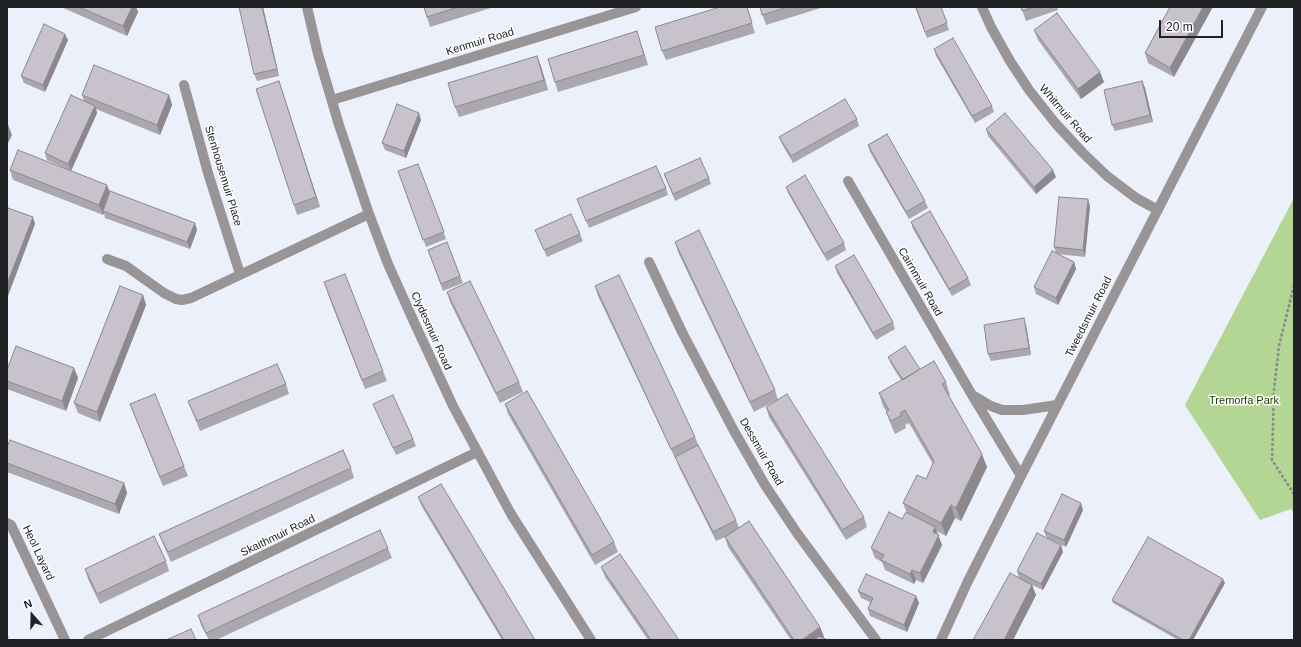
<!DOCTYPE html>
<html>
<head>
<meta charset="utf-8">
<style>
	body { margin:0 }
	#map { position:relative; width:1301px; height:647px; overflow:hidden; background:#ebf0fa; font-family:Arial,sans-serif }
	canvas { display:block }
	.frame { position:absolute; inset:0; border:8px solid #212226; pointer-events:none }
	.north { position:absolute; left:12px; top:595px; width:40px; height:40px; -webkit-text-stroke:3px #fff; paint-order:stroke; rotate:340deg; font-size:11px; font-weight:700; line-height:16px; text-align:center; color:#212226 }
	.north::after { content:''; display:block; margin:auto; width:14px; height:18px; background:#212226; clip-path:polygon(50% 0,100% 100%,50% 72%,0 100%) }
	.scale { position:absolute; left:1159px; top:20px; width:64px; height:18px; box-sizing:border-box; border:2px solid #212226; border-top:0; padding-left:5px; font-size:12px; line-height:14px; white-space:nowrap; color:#212226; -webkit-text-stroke:3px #fff; paint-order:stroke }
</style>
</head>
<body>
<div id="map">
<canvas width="1301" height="647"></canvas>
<div class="frame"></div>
<div class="north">N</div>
<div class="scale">20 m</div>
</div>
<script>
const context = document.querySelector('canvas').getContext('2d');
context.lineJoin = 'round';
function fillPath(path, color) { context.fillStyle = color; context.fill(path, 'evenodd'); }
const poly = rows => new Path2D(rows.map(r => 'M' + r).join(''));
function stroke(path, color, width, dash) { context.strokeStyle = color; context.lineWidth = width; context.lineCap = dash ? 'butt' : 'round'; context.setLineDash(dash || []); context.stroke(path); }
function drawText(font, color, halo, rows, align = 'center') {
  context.font = font + ' Arial,sans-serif'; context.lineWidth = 3; context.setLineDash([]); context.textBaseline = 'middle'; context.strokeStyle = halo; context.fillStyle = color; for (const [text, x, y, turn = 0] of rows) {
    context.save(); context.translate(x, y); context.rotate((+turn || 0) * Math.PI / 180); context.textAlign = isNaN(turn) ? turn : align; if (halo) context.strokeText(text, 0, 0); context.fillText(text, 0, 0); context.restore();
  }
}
const green = poly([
	[1294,198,1294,513,1291,509,1260,520,1185,405]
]);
const path = poly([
	[1294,285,1279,346,1274,390,1272,460,1294,494]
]);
const minor = poly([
	[307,7,318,54,339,125,369,214,388,264,414,322,453,406,511,514,591,640],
	[982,7,991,27,1010,61,1029,90,1056,124,1083,153,1107,176,1136,198,1158,210],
	[184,85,208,173,240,274],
	[332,100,636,7],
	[848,181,972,395,1021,476],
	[107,259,126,266,164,293,176,299,182,300,191,298,369,214],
	[649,262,682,332,734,431,765,485,797,533,876,640],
	[974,396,991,406,1002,410,1023,410,1057,405],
	[7,523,11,525,65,640],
	[88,640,477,452],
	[941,640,968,581,1021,476,1262,7]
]);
const wall = poly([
	[61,7,136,7,138,12,127,36],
	[263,7,279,76,257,81,254,74],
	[424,7,494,7,430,27],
	[720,7,747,7,755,33,666,60,662,51],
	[760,7,824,7,766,25],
	[915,7,941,7,949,30,927,38],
	[1021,7,1057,7,1058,10,1026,21],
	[1170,7,1174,77,1148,63,1145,53],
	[1034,30,1104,82,1081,99,1038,40],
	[68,40,45,92,24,83,21,76],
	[640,41,648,65,558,92,555,82],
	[934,49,992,106,994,112,975,123,936,56],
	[537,56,548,90,459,117,455,107],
	[279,81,320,207,297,215,294,205],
	[1142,81,1145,88,1153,122,1115,131,1112,125],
	[82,95,169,95,172,105,160,135,96,109,97,113,71,171,110,192,197,230,190,249,105,218,104,213,103,215,13,180,10,170,65,168,47,160,45,153,84,101],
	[857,119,859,126,793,163,782,144,779,137],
	[421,120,406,158,385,150,382,143],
	[986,129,1056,177,1036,194,988,136],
	[868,145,925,201,928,208,909,219,870,152],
	[418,164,446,239,426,247,398,171],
	[664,174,709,178,711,184,675,201],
	[786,187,844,243,846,250,827,261,788,193],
	[666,188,668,195,589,228,577,199],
	[1090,206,1085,257,1057,254,1074,262,1076,269,1058,305,1036,294,1034,287,1056,254,1054,247],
	[911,222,968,278,971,285,952,296,913,229],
	[535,230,580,234,583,241,547,257],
	[447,242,463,283,443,291,428,250],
	[675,242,775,390,778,400,864,517,867,527,846,540,769,417,766,407,777,400,754,412,678,252],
	[835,266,893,322,895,329,876,340,837,273],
	[595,286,695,437,699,447,736,520,739,528,820,627,824,637,823,638,828,640,791,640,728,547,725,537,716,541,679,467,676,458,675,458,598,296],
	[327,292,383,371,387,381,365,389],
	[447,292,519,382,523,392,500,403,450,302],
	[143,295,146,305,100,422,78,413,74,403],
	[1026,325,1031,355,991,361,988,354],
	[888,357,920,369,946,382,950,395,948,395,987,467,961,521,955,518,946,536,936,531,942,545,923,583,916,580,914,584,885,570,882,562,875,558,871,548,902,519,907,513,903,503,926,479,933,464,909,423,905,425,906,428,895,434,891,425,886,412,887,412,883,406,879,393,901,380,891,364],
	[74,368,78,378,66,411,7,389,7,370],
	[286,384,289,394,200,431,188,401],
	[130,404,184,466,188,476,163,486],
	[373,404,413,439,416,446,396,455],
	[505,404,614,542,618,552,595,565,508,414],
	[7,447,124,483,127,493,119,514,7,472],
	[351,468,354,478,171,562,163,544,159,534],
	[418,497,535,640,502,640,422,507],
	[1083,510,1066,547,1047,538,1044,531],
	[388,548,392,558,216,640,209,640,201,625,198,615],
	[1063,552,1043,590,1032,585,1036,595,1013,640,973,640,1019,578,1017,571],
	[166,561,169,571,100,604,88,579,85,569],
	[601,567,679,640,648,640,605,577],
	[1225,583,1193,640,1178,640,1113,603,1112,600],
	[858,591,916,596,919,603,907,632,870,616,868,609,870,602,861,598],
	[7,633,9,638,7,639]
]);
const shadedWall = poly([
	[132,7,136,7,138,12,127,36,123,26],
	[262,7,263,7,279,76,277,69],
	[1203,7,1213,7,1174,77,1170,68],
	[637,31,640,41,648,65,644,55],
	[65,34,68,40,45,92,43,85],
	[537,56,541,66,548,90,544,80],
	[1100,72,1104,82,1081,99,1078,89],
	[279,81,282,91,320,207,316,197],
	[1142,81,1145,88,1153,122,1150,115],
	[169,95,172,105,160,135,157,125],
	[95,106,97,113,71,171,68,164],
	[419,113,421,120,406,158,404,151],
	[7,122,12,135,7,145],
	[1053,170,1056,177,1036,194,1034,187],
	[107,185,111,195,103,211,104,213,103,215,99,205],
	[1088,199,1090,206,1085,257,1083,250],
	[33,217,35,224,8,296,7,294,7,284],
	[195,223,197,230,190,249,187,242],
	[1074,262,1076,269,1058,305,1056,298],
	[143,295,146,305,100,422,97,412],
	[1024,318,1026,325,1031,355,1029,348],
	[74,368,78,378,66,411,62,401],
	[982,454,987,467,961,521,956,508],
	[124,483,127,493,119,514,115,504],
	[1081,503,1083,510,1066,547,1064,540],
	[951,505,955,518,946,536,941,523],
	[935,527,942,545,923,583,920,573,933,532],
	[1061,545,1063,552,1043,590,1041,584],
	[912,570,916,580,914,584,910,574],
	[1223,579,1225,583,1193,640,1189,640],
	[1032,585,1036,595,1013,640,1004,640],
	[916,596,919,603,907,632,904,625],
	[820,627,824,637,820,640,802,640]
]);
const building = poly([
	[79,7,132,7,123,26,79,7],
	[239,7,262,7,277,69,254,74,239,7],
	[424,7,458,7,427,17,424,7],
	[720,7,747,7,752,23,662,51,655,27,720,7],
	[760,7,788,7,762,15,760,7],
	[916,7,941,7,947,23,925,32,916,7],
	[1021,7,1034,7,1022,11,1021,7],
	[1170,7,1203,7,1170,68,1145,53,1170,7],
	[1057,13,1100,72,1078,89,1034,30,1057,13],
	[44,24,65,34,43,85,21,76,44,24],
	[637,31,644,55,555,82,548,59,637,31],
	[953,38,992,106,972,116,934,49,953,38],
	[537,56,544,80,455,107,448,83,537,56],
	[94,65,169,95,157,125,82,95,94,65],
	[279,81,316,197,294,205,256,89,279,81],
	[1142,81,1150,115,1112,125,1104,90,1142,81],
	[71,95,95,106,68,164,45,153,71,95],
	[845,99,857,119,791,156,779,137,845,99],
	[397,104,419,113,404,151,382,143,397,104],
	[1005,113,1053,170,1034,187,986,129,1005,113],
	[887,134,925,201,906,212,868,145,887,134],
	[18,150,107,185,99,205,10,170,18,150],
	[700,158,709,178,673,194,664,174,700,158],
	[418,164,444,232,423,240,398,171,418,164],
	[656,166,666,188,586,221,577,199,656,166],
	[805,175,844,243,824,254,786,187,805,175],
	[110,191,195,223,187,242,103,211,110,191],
	[1059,197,1088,199,1083,250,1054,247,1059,197],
	[8,208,33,217,7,284,7,211,8,208],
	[930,211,968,278,949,289,911,222,930,211],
	[571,214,580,234,544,250,535,230,571,214],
	[699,230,775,390,750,402,675,242,699,230],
	[447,242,460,276,441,284,428,250,447,242],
	[1052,251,1074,262,1056,298,1034,287,1052,251],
	[854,255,893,322,873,333,835,266,854,255],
	[345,274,383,371,362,380,324,282,345,274],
	[619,275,695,437,671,449,595,286,619,275],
	[470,281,519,382,496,393,447,292,470,281],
	[120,286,143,295,97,412,74,403,120,286],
	[1024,318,1029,348,988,354,984,325,1024,318],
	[16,346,74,368,62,401,7,381,7,370,16,346],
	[905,346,920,369,903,380,888,357,905,346],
	[934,361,946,382,942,384,982,454,956,508,951,505,941,523,903,503,917,475,926,479,934,461,905,410,900,413,902,415,891,421,886,412,889,410,879,393,934,361],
	[277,364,286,384,197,421,188,401,277,364],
	[527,391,614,542,592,555,505,404,527,391],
	[155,394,184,466,160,477,130,404,155,394],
	[787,394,864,517,842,530,766,407,787,394],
	[393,395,413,439,393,448,373,404,393,395],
	[10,440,124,483,115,504,7,463,7,447,10,440],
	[698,445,736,520,713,532,675,457,698,445],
	[343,450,351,468,168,552,159,534,343,450],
	[441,484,535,640,504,640,418,497,441,484],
	[1062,494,1081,503,1064,540,1044,531,1062,494],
	[889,512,902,519,906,512,935,527,933,532,939,535,920,573,912,570,910,574,881,560,884,555,871,548,889,512],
	[749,521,820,627,802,640,794,640,725,537,749,521],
	[380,530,388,548,206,633,198,615,380,530],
	[1037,533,1061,545,1041,584,1017,571,1037,533],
	[154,536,166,561,97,594,85,569,154,536],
	[1148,537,1223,579,1189,640,1183,640,1112,600,1148,537],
	[620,554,679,640,651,640,601,567,620,554],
	[1010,573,1032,585,1004,640,973,640,1010,573],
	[866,574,916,596,904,625,868,609,873,598,858,591,866,574],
	[191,629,196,640,166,640,191,629],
	[818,636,828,640,816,640,818,636]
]);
const streetNames = [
	["Kenmuir Road",480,42,-17],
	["Whitmuir Road",1065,114,49],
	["Stenhousemuir Place",223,176,73],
	["Cairnmuir Road",920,282,60],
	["Tweedsmuir Road",1089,317,-63],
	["Clydesmuir Road",431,331,66],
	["Dessmuir Road",761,452,60],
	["Skaithmuir Road",278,536,-26],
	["Heol Layard",38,553,65]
];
const parkNames = [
	["Tremorfa Park",1244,401]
];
fillPath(green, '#b3d694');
stroke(path, '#868990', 2.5, [3, 2]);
stroke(minor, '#999495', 10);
fillPath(wall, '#aba7af');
fillPath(shadedWall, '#8b888e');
fillPath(building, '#c7c2cb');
stroke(building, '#8b888e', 1);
drawText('11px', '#212226', '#fff', streetNames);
drawText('11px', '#233a06', '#fff', parkNames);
</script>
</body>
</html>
